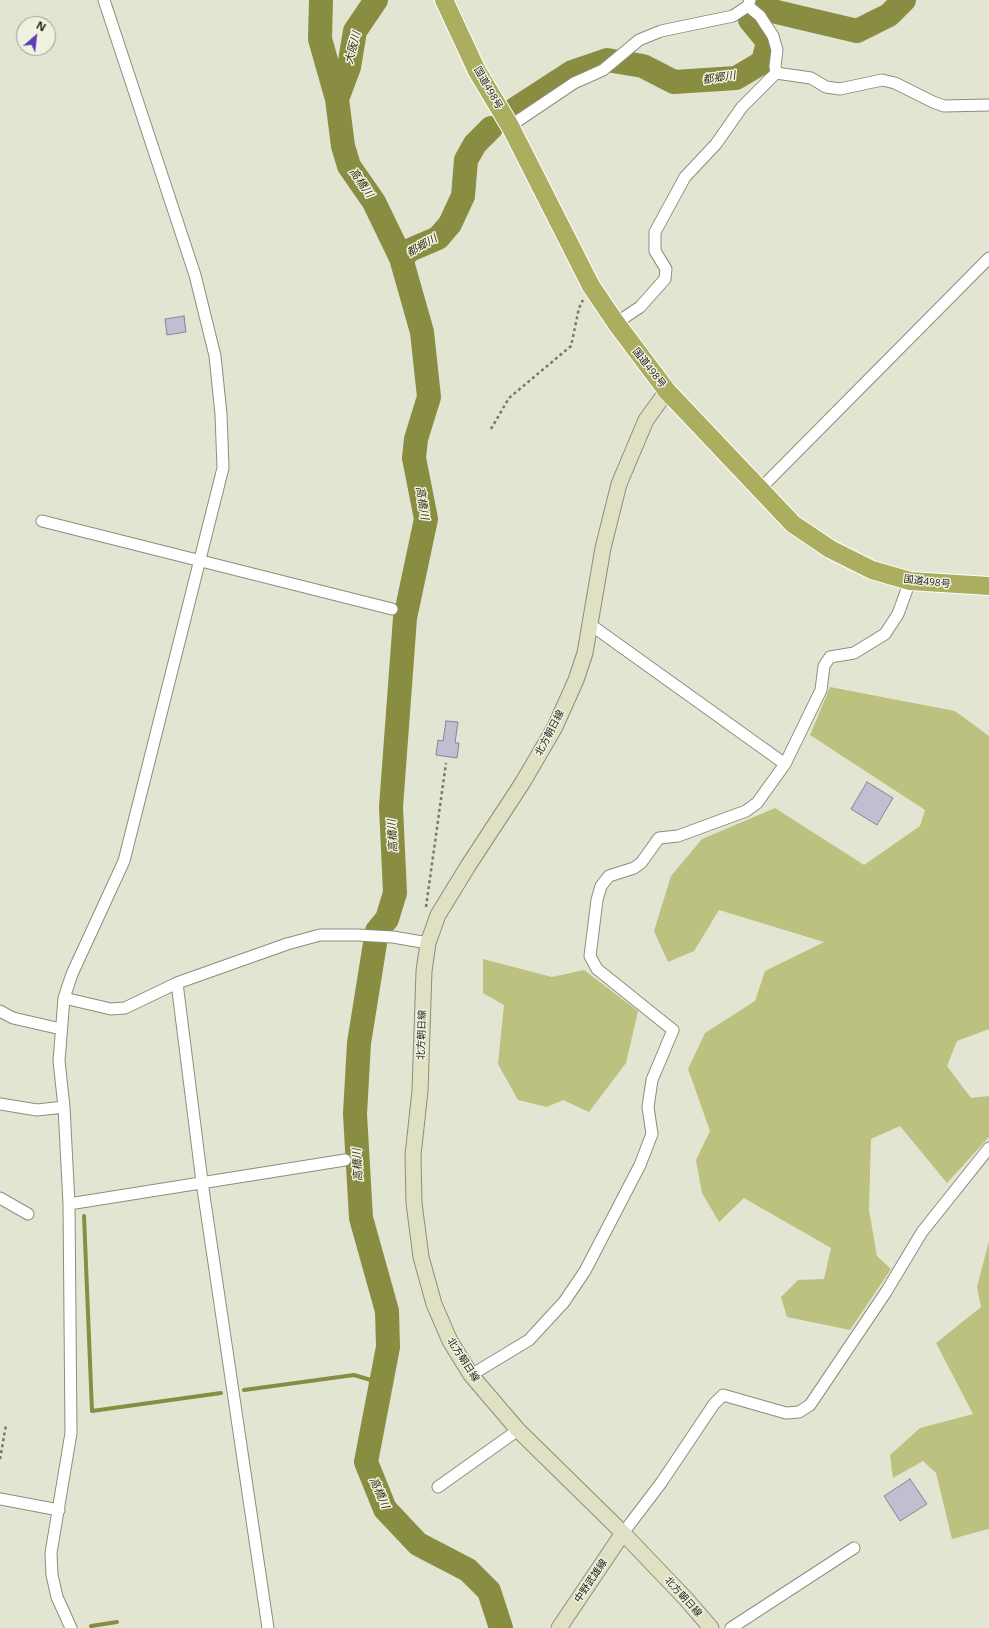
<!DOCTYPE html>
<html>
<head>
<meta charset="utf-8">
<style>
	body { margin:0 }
	#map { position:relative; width:989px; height:1628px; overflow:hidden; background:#e3e5d3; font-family:"Open Sans",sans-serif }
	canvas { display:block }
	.north { position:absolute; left:16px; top:16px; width:40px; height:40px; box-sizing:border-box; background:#f0f2e0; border:1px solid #9c9d90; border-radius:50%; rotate:28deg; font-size:11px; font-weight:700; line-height:16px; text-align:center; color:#1d1e18 }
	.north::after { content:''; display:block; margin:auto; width:14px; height:18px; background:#5d3db6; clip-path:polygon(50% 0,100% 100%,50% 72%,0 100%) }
</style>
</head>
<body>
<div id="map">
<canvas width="989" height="1628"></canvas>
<div class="north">N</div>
</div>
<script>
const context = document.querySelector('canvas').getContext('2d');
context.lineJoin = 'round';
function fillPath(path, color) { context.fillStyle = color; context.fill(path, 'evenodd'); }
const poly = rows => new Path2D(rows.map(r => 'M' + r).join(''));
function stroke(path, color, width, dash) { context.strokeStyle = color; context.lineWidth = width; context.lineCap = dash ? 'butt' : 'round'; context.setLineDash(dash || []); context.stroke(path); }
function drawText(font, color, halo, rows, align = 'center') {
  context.font = font + ' "Open Sans","Noto Sans JP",sans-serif'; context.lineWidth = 3; context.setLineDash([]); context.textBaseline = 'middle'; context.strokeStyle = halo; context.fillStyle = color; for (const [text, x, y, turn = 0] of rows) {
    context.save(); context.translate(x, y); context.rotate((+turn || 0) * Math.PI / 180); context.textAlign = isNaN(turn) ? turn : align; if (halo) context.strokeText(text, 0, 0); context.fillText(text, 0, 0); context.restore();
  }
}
const green = poly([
	[830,687,955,711,989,736,989,1029,957,1041,947,1066,971,1098,989,1096,989,1137,947,1183,900,1126,871,1139,869,1210,877,1256,891,1269,850,1330,787,1317,781,1297,798,1280,824,1279,831,1248,744,1198,719,1222,702,1193,696,1160,710,1131,688,1069,705,1033,755,1001,765,971,824,942,719,910,694,951,668,962,654,931,671,876,702,839,775,808,864,865,920,826,925,810,810,735],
	[483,959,552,977,584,970,638,1011,626,1063,589,1112,563,1100,547,1107,518,1100,498,1064,504,1005,483,993],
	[989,1241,989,1530,988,1529,952,1539,936,1473,923,1461,893,1478,890,1455,920,1428,973,1414,936,1343,981,1307,977,1287]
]);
const stream = poly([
	[84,1216,92,1411,221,1393],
	[244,1390,354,1375,381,1383],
	[92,1628,91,1626,117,1622]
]);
const river = poly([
	[321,0,320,39,337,99,343,146,349,166,374,202,401,258,422,332,429,397,416,439,414,458,426,519,405,618,391,807,395,893,387,919,377,931,359,1043,355,1114,361,1218,387,1311,388,1347,366,1462,385,1509,418,1544,468,1570,489,1591,501,1628],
	[337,99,349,67,355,31,376,0],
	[515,109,572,72,607,60,643,66,674,82,736,78,763,62,768,42,750,20,753,11,764,9,857,31,889,15,904,0],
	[401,258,410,250,438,238,450,224,463,196,466,160,475,144,491,128]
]);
const building = poly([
	[184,316,186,332,167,335,165,319,184,316],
	[446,721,458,722,455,743,459,743,457,758,436,755,438,740,443,741,446,721],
	[867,782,893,798,877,825,851,809,867,782],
	[910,1479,927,1504,900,1521,884,1496,910,1479]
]);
const path = poly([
	[491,429,509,398,571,346,579,308,583,300],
	[426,907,446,763],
	[0,1459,6,1425]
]);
const minor = poly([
	[748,6,760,16,773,36,777,50,775,66,776,73,811,78,826,87,840,89,882,80,895,83,933,102,944,106,989,105],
	[510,126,574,83,603,70,639,40,661,31,733,16,748,6,750,0],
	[616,323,640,307,665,279,666,269,655,251,655,232,685,177,716,144,742,107,776,73],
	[760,489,989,258],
	[42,521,392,609],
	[591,625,785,764],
	[177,983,202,1182,268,1628],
	[64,998,111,1009,125,1008,177,983,287,944,320,935,357,935,393,937,428,943],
	[0,1011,13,1018,61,1029],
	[0,1104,37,1110,64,1107],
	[0,1198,28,1214],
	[69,1204,345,1160],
	[471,1375,529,1340,564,1302,585,1271,640,1165,652,1134,648,1107,652,1080,673,1030,597,969,590,956,597,900,601,886,609,876,634,868,641,863,659,838,678,836,746,811,757,803,785,764,821,690,824,666,830,657,854,653,885,634,898,614,910,581],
	[438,1487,518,1430],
	[0,1499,59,1510],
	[623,1533,661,1483,714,1404,723,1395,786,1413,799,1412,810,1405,886,1292,922,1232,989,1148],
	[71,1628,57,1597,52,1575,51,1553,71,1433,69,1204,64,1107,59,1061,64,998,72,974,124,861,223,468,221,414,215,356,195,275,104,0],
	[731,1628,854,1548]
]);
const secondary = poly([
	[667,391,646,420,619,484,603,548,585,653,576,680,555,727,523,782,468,866,438,915,428,943,424,971,420,1091,413,1155,414,1203,421,1257,434,1304,450,1341,471,1375,518,1430,623,1533,686,1599,711,1628],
	[559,1628,623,1533]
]);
const trunk = poly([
	[444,0,477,71,510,126,591,286,616,323,667,391,793,524,830,549,872,570,910,581,989,586]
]);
const streetNames = [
	["国道498号",488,88,60],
	["国道498号",649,368,52],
	["国道498号",927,582,7],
	["北方朝日線",550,733,-62],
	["北方朝日線",422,1035,-88],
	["北方朝日線",463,1360,57],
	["中野武雄線",591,1581,-56],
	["北方朝日線",683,1597,48]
];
const waterNames = [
	["大阪川",353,48,-76],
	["都郷川",719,78,-8],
	["高橋川",361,183,55],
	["都郷川",422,246,-30],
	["高橋川",422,503,82],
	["高橋川",393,836,-93],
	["高橋川",358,1165,-93],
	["高橋川",379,1493,66]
];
fillPath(green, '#bdc17f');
stroke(stream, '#898d42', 4);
stroke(river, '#898d42', 24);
fillPath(building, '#c0bfd0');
stroke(building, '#868494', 1);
stroke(minor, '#8c8e7d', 13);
stroke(secondary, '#8c8e7d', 17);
stroke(trunk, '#fff', 20);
stroke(path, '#77796d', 2.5, [3, 3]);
stroke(minor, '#fff', 11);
stroke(secondary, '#e0e1c2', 15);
stroke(trunk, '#abae5e', 18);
drawText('10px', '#1d1e18', '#f0f2e0', streetNames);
drawText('italic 11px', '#313211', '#f0f2e0', waterNames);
</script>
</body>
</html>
